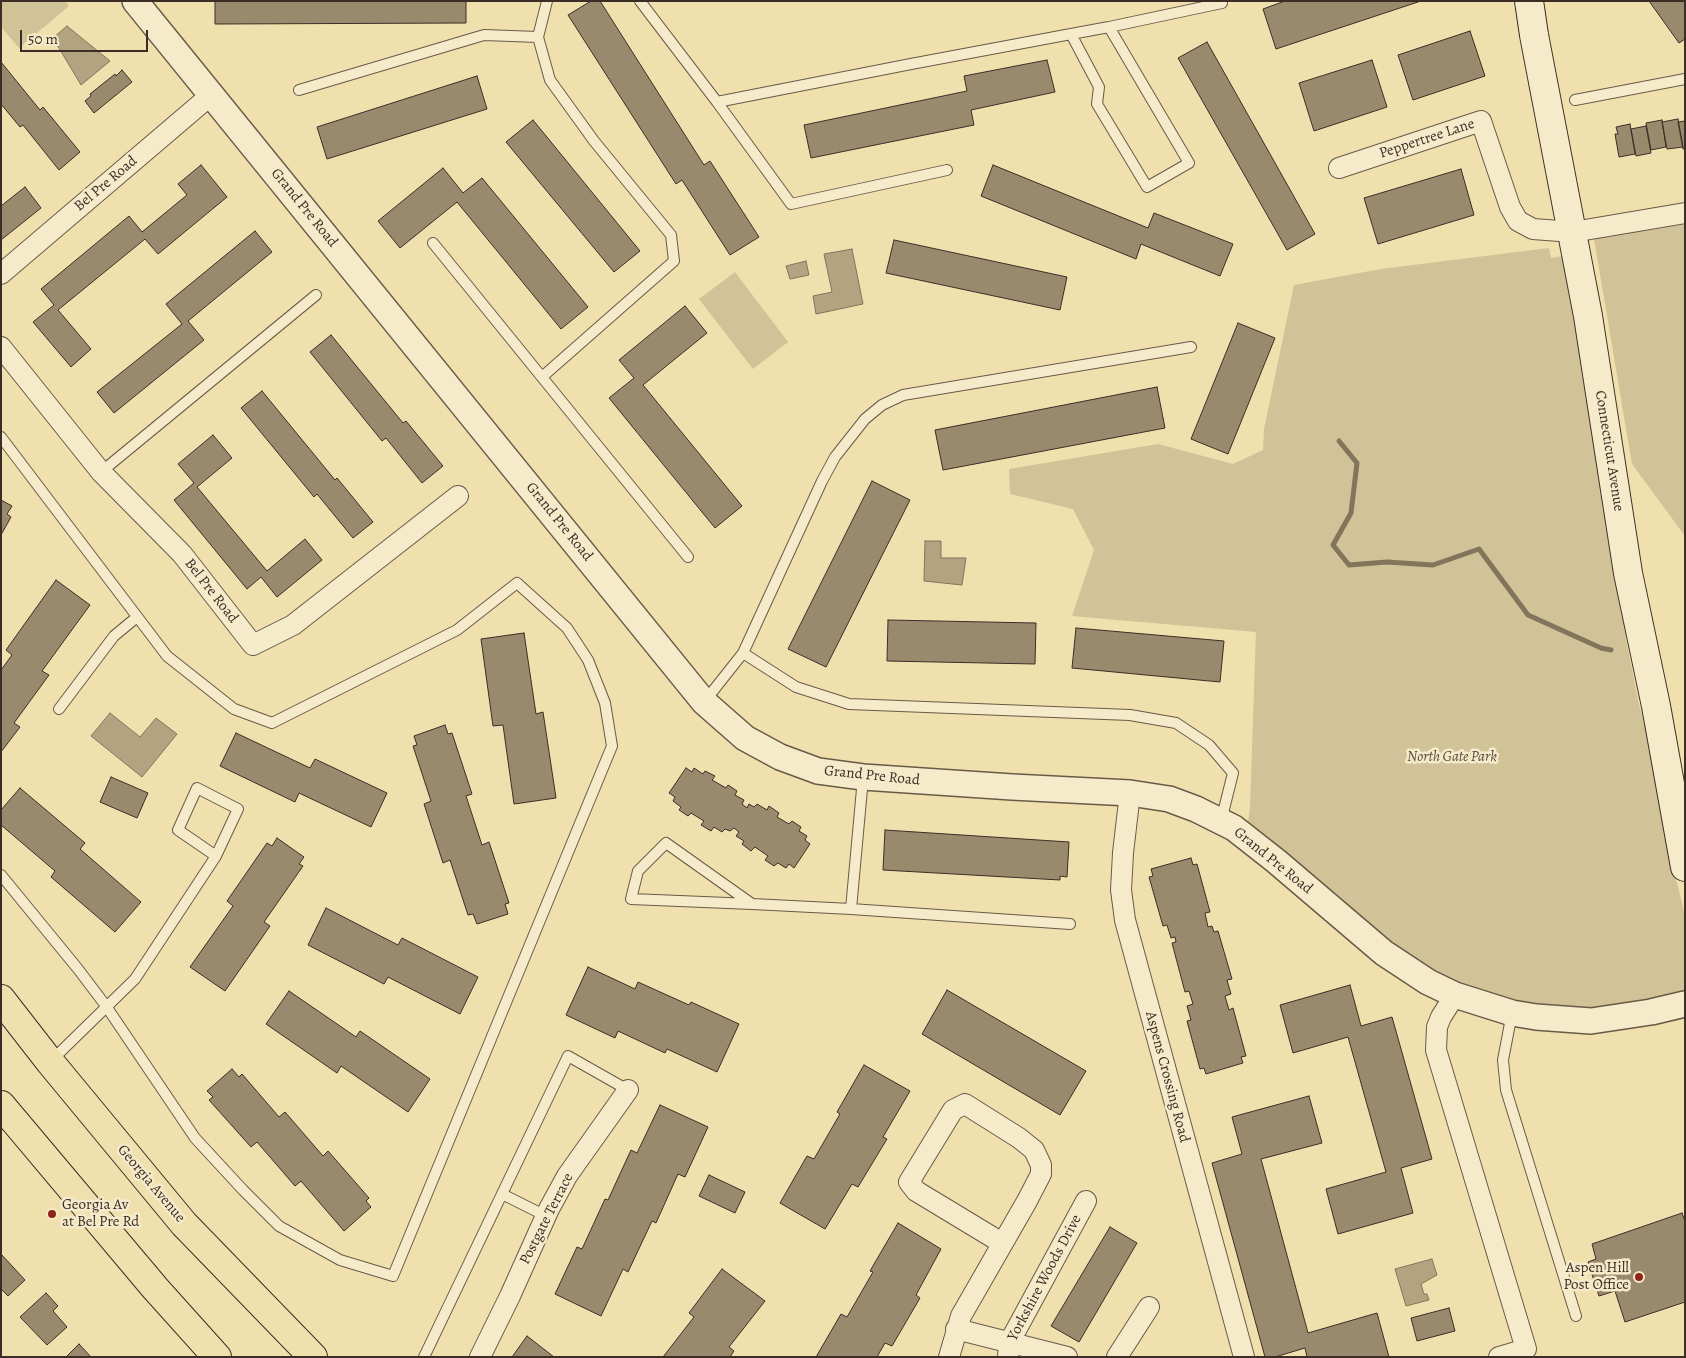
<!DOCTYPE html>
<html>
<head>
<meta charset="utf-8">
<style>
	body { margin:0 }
	#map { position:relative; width:1686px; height:1358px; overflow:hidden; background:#f0e0ae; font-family:Alegreya,serif }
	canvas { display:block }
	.frame { position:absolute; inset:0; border:2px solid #3c2d26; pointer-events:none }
	.scale { position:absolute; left:20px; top:30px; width:128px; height:22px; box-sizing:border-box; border:2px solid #3c2d26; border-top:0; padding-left:6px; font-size:15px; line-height:18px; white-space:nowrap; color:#3c2d26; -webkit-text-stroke:4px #f5ebca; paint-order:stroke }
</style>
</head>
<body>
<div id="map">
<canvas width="1686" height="1358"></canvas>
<div class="frame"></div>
<div class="scale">50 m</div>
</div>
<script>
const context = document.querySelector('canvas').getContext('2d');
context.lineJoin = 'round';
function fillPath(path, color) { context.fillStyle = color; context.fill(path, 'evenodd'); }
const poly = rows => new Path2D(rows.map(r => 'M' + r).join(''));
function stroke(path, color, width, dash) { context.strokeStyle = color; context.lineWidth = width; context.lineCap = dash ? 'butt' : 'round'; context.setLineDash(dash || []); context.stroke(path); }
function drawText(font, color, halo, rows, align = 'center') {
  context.font = font + ' Alegreya,serif'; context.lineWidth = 5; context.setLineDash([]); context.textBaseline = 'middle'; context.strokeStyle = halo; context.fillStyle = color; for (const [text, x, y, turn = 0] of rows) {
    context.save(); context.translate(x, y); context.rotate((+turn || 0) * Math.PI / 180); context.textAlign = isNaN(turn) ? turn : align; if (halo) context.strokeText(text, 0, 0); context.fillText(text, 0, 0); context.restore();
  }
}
const green = poly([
	[1,1,65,1,69,6,19,48,1,27],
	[1685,224,1685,536,1632,464,1594,239],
	[1549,248,1551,258,1577,254,1626,639,1638,700,1657,774,1675,875,1685,915,1685,1004,1591,1021,1455,995,1246,836,1250,808,1256,632,1072,616,1094,550,1073,509,1010,494,1009,469,1158,444,1233,464,1263,450,1264,429,1294,285,1381,269],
	[735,272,788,342,753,369,699,299]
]);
const water = poly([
	[67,26,110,61,81,85,53,38,67,26],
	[852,249,863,304,816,314,813,296,832,292,824,254,852,249],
	[806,261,809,275,790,279,786,266,806,261],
	[925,541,941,541,941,558,966,558,962,585,924,581,925,541],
	[110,713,140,737,156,718,177,734,142,777,91,736,110,713],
	[1432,1259,1437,1275,1421,1284,1424,1294,1427,1294,1429,1300,1406,1306,1395,1269,1432,1259]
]);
const stream = poly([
	[1339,441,1357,463,1351,513,1333,545,1349,565,1387,562,1433,565,1479,549,1528,615,1601,648,1611,650]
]);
const building = poly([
	[215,1,466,1,466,23,215,24,215,1],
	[591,1,600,1,704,165,710,161,759,237,730,255,682,180,676,184,568,15,591,1],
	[1285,1,1421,1,1276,49,1263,9,1285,1],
	[1649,1,1685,1,1685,39,1679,43,1649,1],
	[1470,31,1485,76,1413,100,1398,55,1470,31],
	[1207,42,1315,234,1287,250,1178,58,1207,42],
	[1047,60,1055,92,971,110,974,125,811,158,804,125,967,91,964,76,1047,60],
	[1372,60,1387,107,1314,131,1299,83,1372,60],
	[1,62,40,110,43,107,80,152,59,170,23,125,20,127,1,104,1,62],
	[122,70,132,82,94,113,85,101,91,96,90,94,115,74,116,76,122,70],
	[477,76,487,109,327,159,317,127,477,76],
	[1678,119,1683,147,1667,149,1662,122,1678,119],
	[533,120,640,251,614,272,506,142,533,120],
	[1662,120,1666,147,1651,150,1646,123,1662,120],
	[1685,121,1685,149,1683,149,1678,122,1685,121],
	[1630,124,1635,154,1619,157,1615,134,1618,134,1616,127,1630,124],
	[1646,126,1651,153,1636,156,1631,129,1646,126],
	[201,165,227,197,158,254,145,239,58,310,91,349,71,367,33,322,54,305,41,289,129,216,142,232,187,195,178,184,201,165],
	[993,165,1148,228,1154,213,1233,244,1220,276,1141,244,1136,259,981,196,993,165],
	[443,168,463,193,482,178,588,307,561,329,457,202,400,248,378,221,443,168],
	[1461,169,1474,215,1378,244,1364,198,1461,169],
	[25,187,41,208,1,240,1,206,25,187],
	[255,231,272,252,188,321,204,340,114,413,97,392,182,324,166,304,255,231],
	[894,240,1067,277,1060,310,886,273,894,240],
	[685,306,707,333,643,385,742,506,715,528,609,398,634,378,619,360,685,306],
	[1238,323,1275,338,1228,454,1191,439,1238,323],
	[331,335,403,423,406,421,443,466,422,483,386,438,382,441,310,352,331,335],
	[1157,387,1165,428,943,470,935,430,1157,387],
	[262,391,335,480,337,478,373,522,353,538,317,494,314,497,241,408,262,391],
	[213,435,232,458,197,487,267,571,305,539,322,560,277,597,261,577,247,589,174,500,194,483,178,464,213,435],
	[872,481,910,500,826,667,788,649,872,481],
	[1,500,12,506,7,514,11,517,1,535,1,500],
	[56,580,90,605,42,671,49,675,14,723,20,727,1,752,1,670,12,655,6,650,56,580],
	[888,620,1036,623,1035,664,887,661,888,620],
	[1076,628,1224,641,1220,682,1072,668,1076,628],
	[524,633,536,714,543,712,556,798,514,804,503,725,493,726,481,639,524,633],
	[445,725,448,734,452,733,472,794,466,796,482,845,489,842,509,903,505,904,508,914,477,924,473,914,468,915,450,860,443,863,424,804,431,801,413,746,417,745,414,736,445,725],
	[236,733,310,768,315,759,387,793,371,827,299,793,295,802,220,766,236,733],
	[686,768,692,772,694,768,703,774,705,771,715,776,712,780,726,788,728,785,737,791,735,795,744,800,742,804,747,808,749,804,754,807,757,804,767,810,769,806,779,813,777,817,789,824,792,821,801,827,799,831,807,836,805,840,810,844,794,868,789,864,786,868,778,863,774,866,765,860,768,856,755,847,751,851,742,844,744,841,736,836,739,832,734,828,730,831,725,829,722,832,714,827,711,831,701,825,704,821,691,813,688,816,679,810,681,807,673,801,675,797,669,793,686,768],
	[111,777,148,793,137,818,100,802,111,777],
	[20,788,85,843,80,849,141,902,115,932,51,877,55,871,1,825,1,810,20,788],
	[885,830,1069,842,1067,877,1060,876,1060,880,883,870,885,830],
	[277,838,304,857,299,864,303,866,264,922,270,926,225,991,190,967,233,906,227,901,267,843,272,846,277,838],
	[1191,858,1193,865,1197,864,1210,912,1205,913,1208,927,1212,926,1214,932,1218,931,1232,979,1227,980,1231,994,1225,996,1229,1010,1233,1008,1246,1056,1241,1057,1243,1063,1206,1074,1204,1068,1200,1069,1187,1021,1191,1020,1187,1006,1193,1004,1189,991,1185,992,1172,943,1176,942,1175,937,1171,938,1167,925,1163,926,1149,877,1153,876,1151,869,1191,858],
	[326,908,398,945,402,938,478,977,460,1014,388,977,384,984,308,945,326,908],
	[588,967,635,989,638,982,689,1005,691,1002,739,1024,717,1072,667,1049,665,1053,618,1031,615,1038,566,1015,588,967],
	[1350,985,1361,1026,1392,1017,1432,1159,1401,1168,1413,1213,1338,1234,1326,1189,1386,1172,1348,1037,1293,1053,1280,1005,1350,985],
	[947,990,1086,1071,1060,1115,922,1034,947,990],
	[289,991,356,1037,360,1031,430,1079,408,1112,341,1066,337,1073,266,1024,289,991],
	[864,1065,910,1091,883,1137,887,1139,858,1187,852,1184,825,1229,780,1203,807,1156,814,1159,840,1114,837,1112,864,1065],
	[232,1069,239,1077,242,1074,279,1117,285,1112,323,1156,328,1151,369,1198,366,1201,371,1207,344,1231,301,1181,295,1186,257,1142,251,1147,209,1100,213,1097,207,1091,232,1069],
	[1309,1096,1322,1143,1261,1159,1308,1333,1377,1313,1389,1357,1307,1357,1305,1348,1275,1357,1265,1357,1212,1163,1242,1154,1232,1117,1309,1096],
	[660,1105,708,1127,685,1177,678,1174,656,1223,652,1221,628,1272,623,1269,601,1316,555,1294,577,1247,582,1249,605,1199,608,1200,631,1150,637,1153,660,1105],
	[709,1175,745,1192,735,1213,699,1196,709,1175],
	[1682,1213,1685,1221,1685,1302,1625,1322,1615,1291,1599,1296,1588,1262,1596,1259,1592,1244,1682,1213],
	[898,1223,941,1249,916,1295,920,1298,892,1346,885,1343,877,1357,816,1357,841,1314,847,1317,873,1272,870,1271,898,1223],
	[1110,1227,1137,1243,1079,1342,1051,1326,1110,1227],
	[1,1254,25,1280,8,1296,1,1289,1,1254],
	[722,1269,765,1301,729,1347,734,1351,730,1357,663,1357,694,1317,689,1313,722,1269],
	[46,1293,58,1306,53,1311,67,1327,47,1345,20,1317,46,1293],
	[1449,1308,1455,1331,1417,1341,1411,1318,1449,1308],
	[527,1336,554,1357,512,1357,527,1336],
	[79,1344,91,1357,66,1357,79,1344]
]);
const service = poly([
	[640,1,717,102,791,204,947,170],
	[1109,27,1222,3],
	[299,90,484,35,538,37],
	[1575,100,1685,79],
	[717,102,911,64,1071,34,1109,27,1189,163,1147,187,1097,104,1099,87,1071,34],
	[433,243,688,557],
	[542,377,674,261,671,235,594,141,550,80,538,37,547,1],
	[1,437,167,656,234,709,272,723,457,630,517,583,567,628,588,660,605,703,612,746,393,1276,340,1260,279,1226,243,1190,195,1138,106,1006,78,969,1,875],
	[101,472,316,295],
	[743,653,796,687,849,704,1130,715,1176,723,1209,745,1233,773,1221,821],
	[705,701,743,653,822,481,835,457,865,419,882,405,903,395,1191,347],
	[59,709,114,636,137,617],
	[752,904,666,843,638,871,631,899,752,904,851,909,1070,924],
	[851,909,863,778],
	[1512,1013,1503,1060,1506,1090,1576,1316],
	[51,1061,135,979,216,856,238,809,197,788,178,830,216,856],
	[502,1194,546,1216],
	[424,1357,568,1056,628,1090]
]);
const minor = poly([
	[1339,168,1481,121,1510,207,1518,221,1533,229,1573,232,1685,213],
	[1,274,211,95],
	[1,347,101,472,182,554,253,645,293,625,458,496],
	[1130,793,1123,853,1121,890,1125,920,1244,1357],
	[1455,995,1441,1017,1437,1027,1436,1050,1526,1349,1499,1357],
	[956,1329,1067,1357],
	[480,1357,510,1296,549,1209,567,1176,628,1090],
	[949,1357,961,1316,1027,1201,1041,1174,1041,1165,1034,1150,1019,1138,965,1104,953,1110,909,1182,916,1191,1002,1243],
	[1008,1357,1009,1343,1086,1201],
	[1117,1357,1149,1307]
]);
const tertiary = poly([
	[135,1,704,702,745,738,780,757,818,771,863,777,1012,787,1130,793,1169,799,1196,809,1234,828,1276,861,1384,953,1428,982,1455,995,1512,1013,1536,1017,1591,1021,1651,1012,1685,1004]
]);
const secondary = poly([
	[1529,1,1534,35,1588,316,1628,573,1656,706,1685,867]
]);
const primary = poly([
	[1,999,50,1062,184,1224,313,1357],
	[1,1105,155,1288,217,1357]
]);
const markers = [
	[52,1214,5,"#8f2418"],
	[1639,1277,5,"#8f2418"]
];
const streetNames = [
	["Peppertree Lane",1427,139,-18],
	["Bel Pre Road",106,184,-40],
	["Grand Pre Road",304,208,51],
	["Connecticut Avenue",1609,451,81],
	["Grand Pre Road",559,522,51],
	["Bel Pre Road",211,591,52],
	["Grand Pre Road",872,776,6],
	["Grand Pre Road",1273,861,39],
	["Aspens Crossing Road",1167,1077,75],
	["Georgia Avenue",151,1184,50],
	["Postgate Terrace",547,1219,-63],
	["Yorkshire Woods Drive",1045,1278,-62]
];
const parkNames = [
	["North Gate Park",1452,757]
];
const poiNames = [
	["Georgia Av",62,1205],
	["at Bel Pre Rd",62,1222],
	["Aspen Hill",1629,1268,"right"],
	["Post Office",1629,1285,"right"]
];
fillPath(green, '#d1c297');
fillPath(water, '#b3a380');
stroke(water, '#83745c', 1);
stroke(stream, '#83745c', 5);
fillPath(building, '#9a8a6d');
stroke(building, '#3c2d26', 1);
stroke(service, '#695a48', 12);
stroke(minor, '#695a48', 22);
stroke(tertiary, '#695a48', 28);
stroke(secondary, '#3c2d26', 30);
stroke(primary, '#3c2d26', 30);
stroke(service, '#f5ebca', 10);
stroke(minor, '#f5ebca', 20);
stroke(tertiary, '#f5ebca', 25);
stroke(secondary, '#f5ebca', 28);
stroke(primary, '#f0e0ae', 28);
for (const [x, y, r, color] of markers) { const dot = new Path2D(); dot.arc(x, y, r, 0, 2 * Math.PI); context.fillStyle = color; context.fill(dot); stroke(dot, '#f5ebca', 2); }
drawText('15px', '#3c2d26', '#f5ebca', streetNames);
drawText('italic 15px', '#5a4b3d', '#f5ebca', parkNames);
drawText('15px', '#3c2d26', '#f5ebca', poiNames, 'left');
</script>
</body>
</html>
